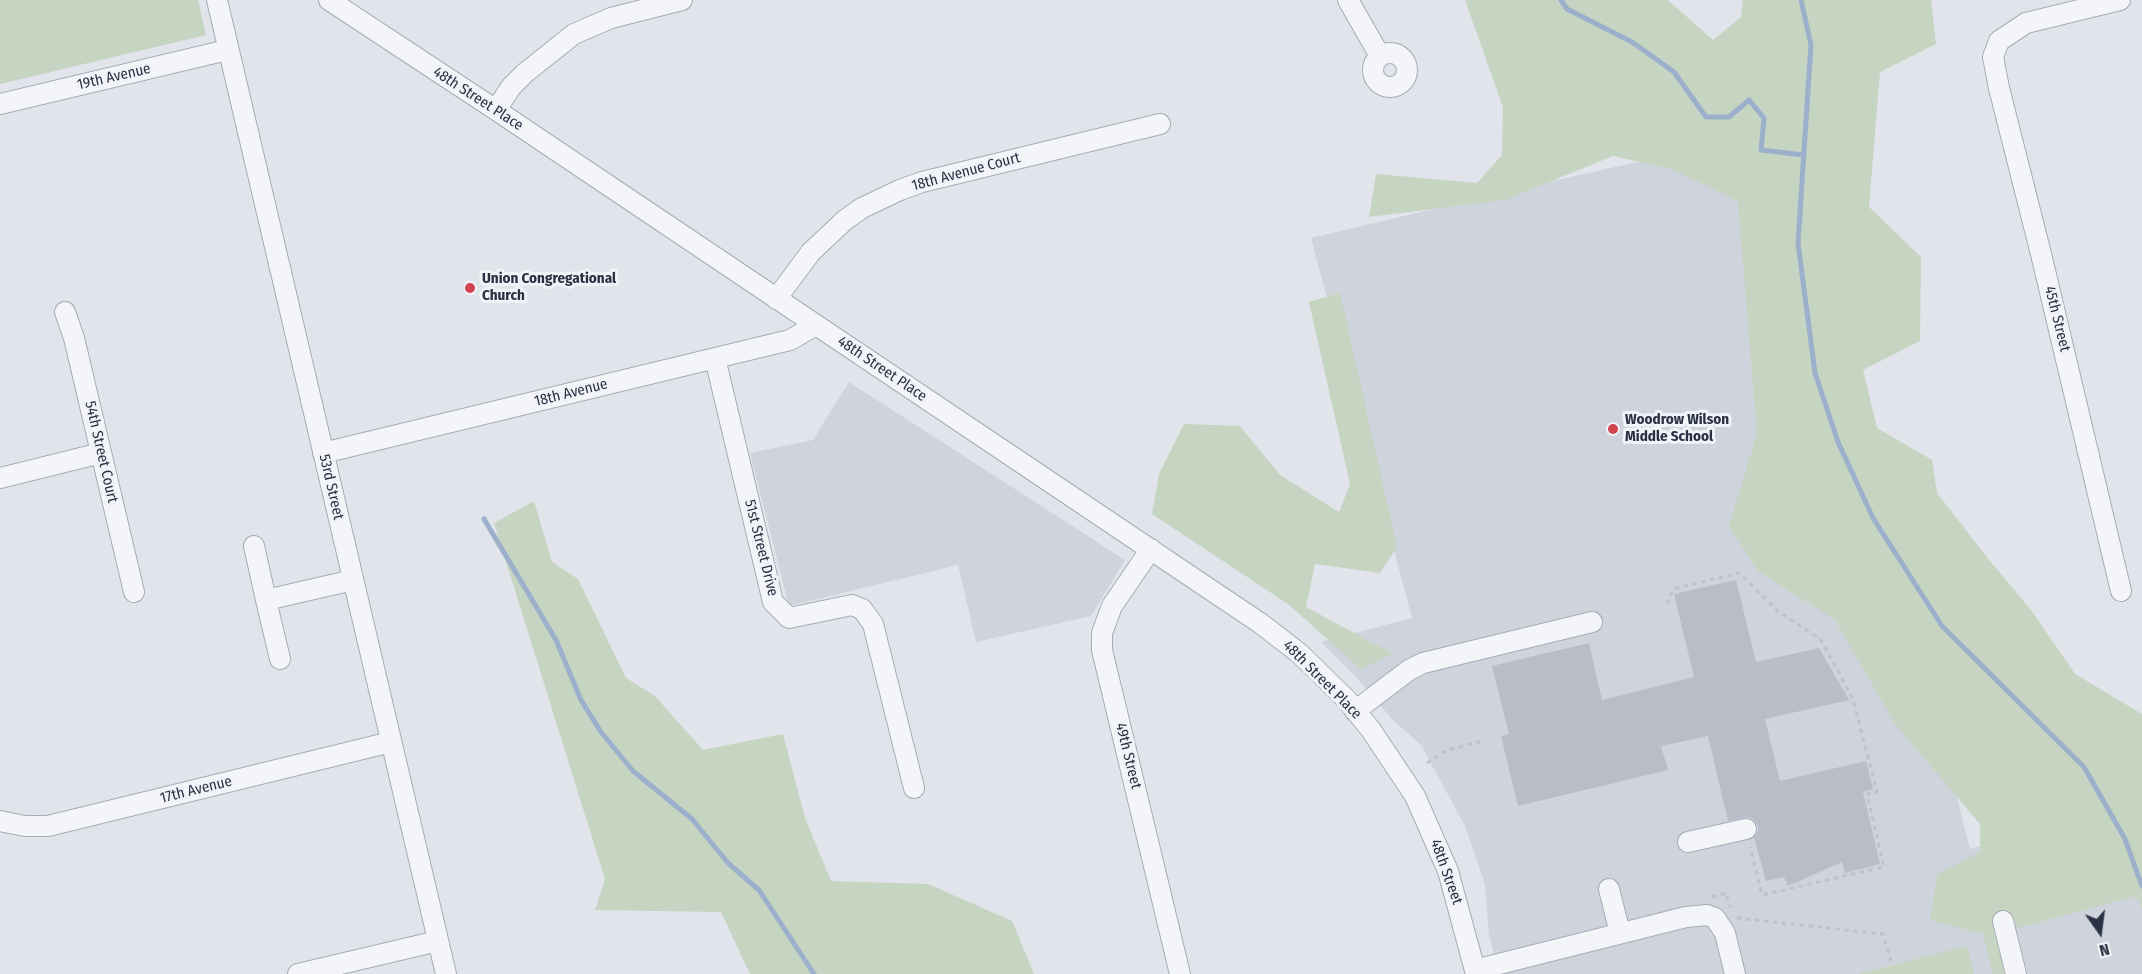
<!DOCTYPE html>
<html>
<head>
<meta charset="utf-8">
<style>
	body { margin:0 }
	#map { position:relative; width:2142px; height:974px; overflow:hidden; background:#e1e4ea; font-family:"Fira Sans Condensed",sans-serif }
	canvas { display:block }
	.north { position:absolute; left:2070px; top:902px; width:60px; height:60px; -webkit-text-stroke:4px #f1f3f8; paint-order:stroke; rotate:166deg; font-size:16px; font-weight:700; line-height:24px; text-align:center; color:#293143 }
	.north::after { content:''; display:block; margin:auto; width:21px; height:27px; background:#293143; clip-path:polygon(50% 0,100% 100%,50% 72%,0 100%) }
</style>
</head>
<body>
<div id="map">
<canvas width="2142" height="974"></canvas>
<div class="north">N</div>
</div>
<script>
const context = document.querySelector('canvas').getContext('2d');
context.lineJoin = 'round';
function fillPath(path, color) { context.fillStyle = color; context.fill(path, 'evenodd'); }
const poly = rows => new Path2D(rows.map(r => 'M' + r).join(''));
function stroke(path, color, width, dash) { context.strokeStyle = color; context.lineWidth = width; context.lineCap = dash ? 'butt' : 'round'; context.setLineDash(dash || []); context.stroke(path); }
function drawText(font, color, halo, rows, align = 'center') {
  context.font = font + ' "Fira Sans Condensed",sans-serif'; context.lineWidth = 6; context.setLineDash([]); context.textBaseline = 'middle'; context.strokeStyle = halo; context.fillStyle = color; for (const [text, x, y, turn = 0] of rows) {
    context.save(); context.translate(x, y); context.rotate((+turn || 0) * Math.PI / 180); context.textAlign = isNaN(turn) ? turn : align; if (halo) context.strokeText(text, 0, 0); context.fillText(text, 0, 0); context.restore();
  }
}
const built = poly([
	[1789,128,1970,849,2142,804,2142,974,1499,974,1489,935,1485,884,1465,826,1421,745,1393,720,1357,678,1321,642,1412,618,1311,238,1535,185],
	[849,382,1125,560,1091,616,976,642,958,565,789,606,750,453,813,440]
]);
const green = poly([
	[0,0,198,0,206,35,0,84],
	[1465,0,1668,0,1713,40,1741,17,1743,0,1931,0,1936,44,1880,72,1869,207,1921,257,1920,341,1863,370,1877,428,1932,460,1937,493,1990,561,2031,610,2075,674,2142,714,2142,908,2136,896,1999,933,2008,974,1993,974,1983,934,1930,920,1937,875,1980,852,1980,824,1895,724,1835,620,1758,571,1729,526,1757,434,1738,201,1672,169,1613,156,1505,200,1369,217,1376,174,1477,183,1502,155,1503,107],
	[1340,293,1397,547,1380,573,1315,564,1306,607,1393,654,1361,669,1288,604,1152,514,1159,474,1184,424,1240,426,1280,475,1339,512,1350,484,1309,302],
	[534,501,552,562,578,579,626,678,655,696,703,750,783,734,805,818,831,881,928,884,1012,921,1034,974,750,974,721,912,595,910,605,879,494,523],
	[1967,946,1974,974,1858,974]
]);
const stream = poly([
	[1561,0,1567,9,1632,42,1674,72,1706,117,1729,117,1749,100,1764,118,1761,150,1804,155],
	[1801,0,1811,45,1798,243,1815,373,1838,442,1873,518,1942,626,2084,767,2125,839,2142,886],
	[484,519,556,640,581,700,601,732,633,771,692,819,728,863,759,890,814,974]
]);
const building = poly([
	[1736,580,1756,662,1819,648,1849,700,1765,719,1780,781,1866,761,1873,789,1863,792,1880,864,1845,873,1842,862,1788,886,1784,877,1766,881,1754,837,1758,832,1758,826,1754,820,1749,817,1728,821,1708,736,1661,746,1668,770,1518,806,1501,736,1509,734,1492,666,1589,643,1602,700,1694,677,1674,594]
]);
const path = poly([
	[1667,604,1673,589,1739,573,1778,611,1821,640,1853,699,1877,792,1867,794,1884,867,1762,895,1750,847],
	[1427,763,1447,750,1483,741],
	[1712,897,1726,893,1730,907],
	[1737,918,1883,934,1891,961]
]);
const minor = poly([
	[217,0,446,974],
	[329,0,496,110,1260,623,1299,653,1347,700,1371,730,1415,796,1448,871,1476,974],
	[1348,0,1380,56],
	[2120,0,2026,23,1999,41,1993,57,1999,88,2041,254,2121,591],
	'1373 70a17 17 0 1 1 34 0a17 17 0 1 1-34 0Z',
	[0,104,227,50],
	[496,110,511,87,525,73,574,34,611,18,682,0],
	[776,299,811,252,845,220,862,208,900,190,922,182,1160,124],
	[65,312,74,338,134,592],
	[715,358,773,602,789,618,852,605,862,609,873,624,914,788],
	[323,453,790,340,816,325],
	[0,478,101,453],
	[254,546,266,600,353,580],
	[1151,549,1112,606,1102,633,1102,650,1180,974],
	[266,600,280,659],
	[1355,711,1409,670,1423,663,1592,622],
	[0,821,25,826,48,826,391,742],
	[1688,842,1746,829],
	[1609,889,1620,933],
	[2003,921,2016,974],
	[1475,970,1686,917,1707,915,1715,918,1725,933,1735,974],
	[298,974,438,941]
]);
const markers = [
	[470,288,6,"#d2444f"],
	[1613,429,6,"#d2444f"]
];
const streetNames = [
	["19th Avenue",114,77,-13],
	["48th Street Place",478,99,33],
	["18th Avenue Court",966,172,-15],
	["45th Street",2057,319,76],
	["48th Street Place",882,369,34],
	["18th Avenue",571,393,-14],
	["54th Street Court",101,452,77],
	["53rd Street",331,487,77],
	["51st Street Drive",761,548,76],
	["48th Street Place",1322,680,45],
	["49th Street",1128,756,76],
	["17th Avenue",196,790,-14],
	["48th Street",1446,872,70]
];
const poiNames = [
	["Union Congregational",482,279],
	["Church",482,296],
	["Woodrow Wilson",1625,420],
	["Middle School",1625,437]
];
fillPath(built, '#cfd3dc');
fillPath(green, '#c6d4c2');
stroke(stream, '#9cafcb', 5);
fillPath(building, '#b8bdc8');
stroke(minor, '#a6abb5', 22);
stroke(path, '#bfc2c9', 3, [4.5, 4.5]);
stroke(minor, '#f4f5f8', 20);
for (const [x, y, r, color] of markers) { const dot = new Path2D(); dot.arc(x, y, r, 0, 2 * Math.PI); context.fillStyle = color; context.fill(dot); stroke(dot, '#f1f3f8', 2); }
drawText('15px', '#293143', '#f1f3f8', streetNames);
drawText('bold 15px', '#293143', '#f1f3f8', poiNames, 'left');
</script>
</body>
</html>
